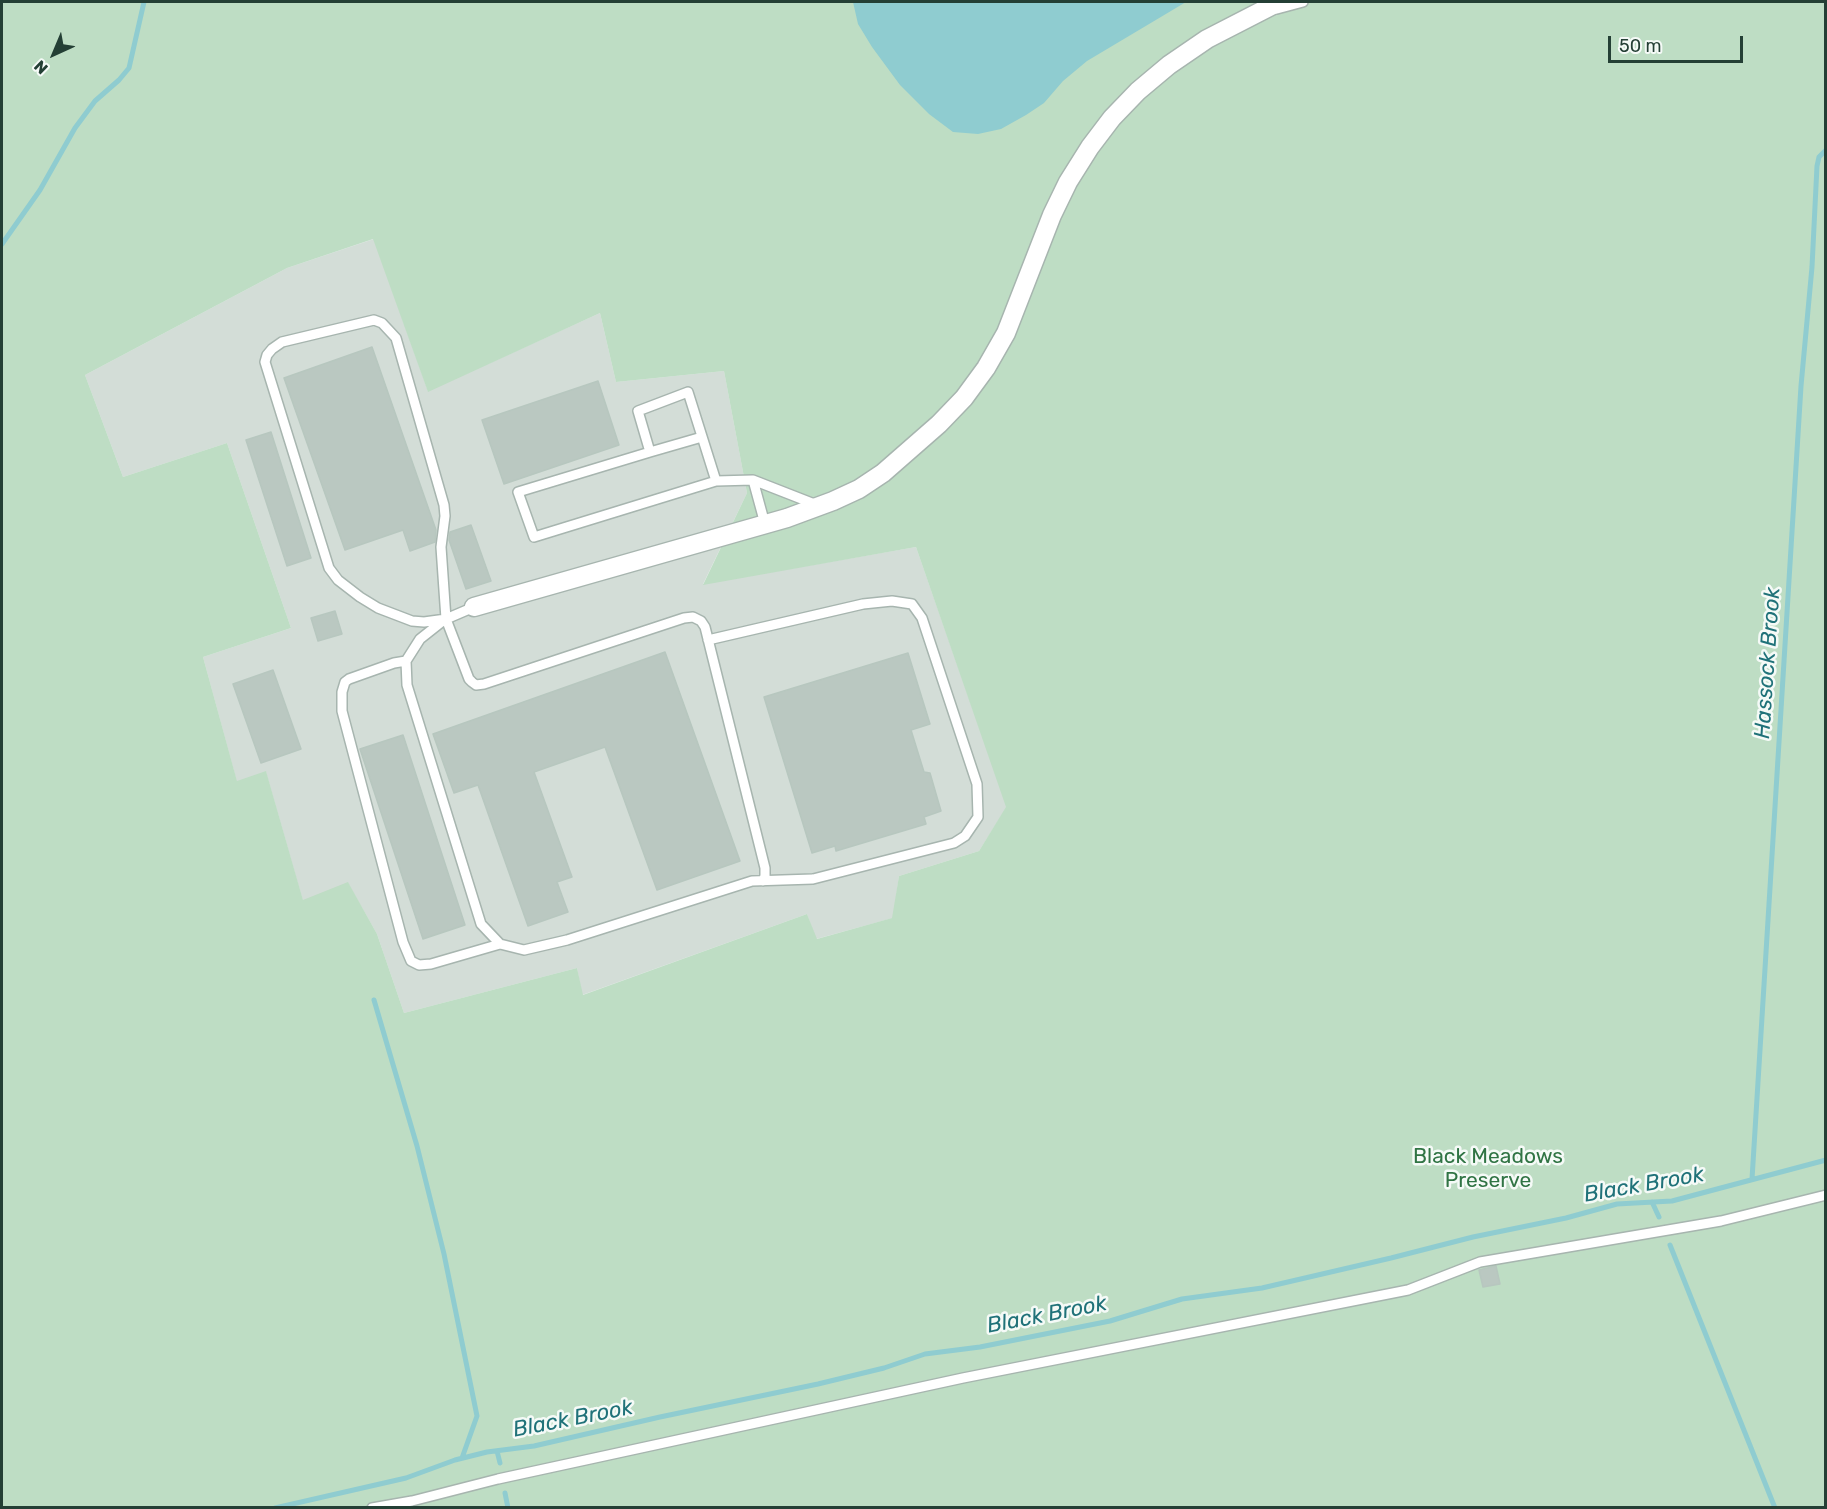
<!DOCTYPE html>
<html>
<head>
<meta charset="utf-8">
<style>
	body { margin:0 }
	#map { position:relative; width:1827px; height:1509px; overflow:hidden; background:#e5ede9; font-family:Rubik,sans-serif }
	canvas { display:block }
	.frame { position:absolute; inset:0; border:3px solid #243f35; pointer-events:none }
	.north { position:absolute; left:24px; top:24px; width:60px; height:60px; -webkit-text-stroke:4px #f5faf7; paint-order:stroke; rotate:224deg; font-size:16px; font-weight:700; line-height:24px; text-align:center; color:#243f35 }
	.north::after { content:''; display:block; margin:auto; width:21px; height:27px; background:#243f35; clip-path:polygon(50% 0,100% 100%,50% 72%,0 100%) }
	.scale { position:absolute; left:1608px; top:36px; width:135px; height:27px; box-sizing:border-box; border:3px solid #243f35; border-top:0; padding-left:8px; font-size:18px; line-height:21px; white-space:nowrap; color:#243f35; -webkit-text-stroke:4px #f5faf7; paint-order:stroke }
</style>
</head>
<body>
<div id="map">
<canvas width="1827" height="1509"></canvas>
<div class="frame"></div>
<div class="north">N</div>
<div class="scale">50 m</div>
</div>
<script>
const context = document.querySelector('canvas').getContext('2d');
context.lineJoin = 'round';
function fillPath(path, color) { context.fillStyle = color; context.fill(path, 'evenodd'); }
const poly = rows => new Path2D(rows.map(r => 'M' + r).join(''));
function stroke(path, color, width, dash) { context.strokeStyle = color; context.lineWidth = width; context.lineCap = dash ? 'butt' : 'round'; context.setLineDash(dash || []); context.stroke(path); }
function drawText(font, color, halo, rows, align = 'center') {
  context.font = font + ' Rubik,sans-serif'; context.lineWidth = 5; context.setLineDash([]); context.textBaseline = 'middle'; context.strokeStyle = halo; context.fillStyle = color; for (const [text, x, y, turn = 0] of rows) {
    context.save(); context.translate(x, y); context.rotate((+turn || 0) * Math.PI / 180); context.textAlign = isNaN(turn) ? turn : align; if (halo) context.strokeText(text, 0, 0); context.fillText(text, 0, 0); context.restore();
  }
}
const built = poly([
	[374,239,428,391,600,313,616,382,724,371,747,493,703,584,916,547,1007,807,979,851,899,876,893,918,816,939,807,914,582,995,577,968,404,1013,377,934,348,883,303,901,266,772,237,782,203,657,291,628,227,443,123,477,85,375,287,268]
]);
const green = poly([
	[2,2,1825,2,1825,1507,2,1508],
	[373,239,428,392,600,313,616,382,724,371,747,493,703,585,916,547,1006,807,979,851,899,876,892,918,817,939,807,914,583,995,577,968,404,1013,377,934,348,882,303,900,266,771,237,781,203,657,291,628,227,443,123,477,85,375,287,268]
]);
const water = poly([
	[853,2,1186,2,1087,61,1063,81,1044,103,1026,115,1001,129,978,134,953,132,929,114,900,85,872,47,858,24]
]);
const stream = poly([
	[2,244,40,190,75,128,95,101,119,80,129,68,144,2],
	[374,1000,417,1146,444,1254,477,1416,462,1458],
	[1752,1179,1801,386,1812,267,1817,166,1819,157,1826,150],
	[1652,1202,1659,1217],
	[1670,1245,1775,1508],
	[497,1451,500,1463],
	[505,1493,508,1508],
	[275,1508,406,1478,455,1460,487,1452,534,1446,660,1417,818,1384,884,1368,925,1354,980,1347,1110,1321,1182,1299,1262,1288,1391,1258,1473,1237,1566,1218,1617,1204,1672,1201,1826,1160]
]);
const building = poly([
	[372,347,436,530,435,542,410,551,403,530,345,550,284,378,372,347],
	[598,381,619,445,504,484,482,420,598,381],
	[271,432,311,558,287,566,246,440,271,432],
	[471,525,491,581,466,589,449,540,450,532,471,525],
	[335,611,342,634,318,641,311,618,335,611],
	[665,652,740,861,657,890,605,747,534,772,572,877,557,882,568,912,528,926,478,785,454,793,433,734,665,652],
	[908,653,930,724,911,730,924,772,930,773,941,811,924,817,926,824,836,851,835,846,812,853,764,697,908,653],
	[273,670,301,749,261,763,233,684,273,670],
	[403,735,465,925,423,939,360,749,403,735],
	[1496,1266,1500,1284,1483,1287,1479,1270,1496,1266]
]);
const service = poly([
	[1277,9,1303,2],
	[650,452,702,437],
	[716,481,688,392,638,411,650,452,518,492,534,537,716,481,753,480],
	[765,524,753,480,817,505],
	[474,607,446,619,424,622,412,621,378,608,360,597,338,580,329,568,265,362,267,355,272,349,282,342,374,320,382,323,396,338,444,505,445,516,441,547,446,619,469,679,472,682,476,685,484,684,684,618,693,617,701,621,705,627,765,868,765,876,763,881],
	[444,620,420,639,406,661,407,685,481,924,500,944,524,950,567,940,752,881,813,879,954,843,965,836,978,817,977,784,922,618,912,604,892,601,863,604,708,640],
	[406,661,394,663,349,679,345,682,342,692,342,711,403,942,411,961,419,965,431,964,500,944],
	[372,1508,412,1501,498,1479,963,1378,1408,1290,1480,1262,1721,1221,1826,1195]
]);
const minor = poly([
	[474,607,787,518,833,501,859,489,883,473,939,424,964,398,986,368,1006,333,1052,215,1068,182,1090,147,1112,118,1138,91,1169,65,1207,39,1279,2]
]);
const parkNames = [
	["Black Meadows",1488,1157],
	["Preserve",1488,1181]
];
const waterNames = [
	["Hassock Brook",1768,663,-86],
	["Black Brook",1644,1185,-10],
	["Black Brook",1047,1315,-11],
	["Black Brook",573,1419,-11]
];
fillPath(built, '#d3ddd7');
fillPath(green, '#beddc4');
fillPath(water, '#8fccd0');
stroke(stream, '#8fccd0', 5);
fillPath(building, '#bac8c1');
stroke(building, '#b7c7bf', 1.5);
stroke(service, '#a7b5af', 12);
stroke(minor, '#a7b5af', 21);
stroke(service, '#fff', 9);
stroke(minor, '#fff', 18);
drawText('21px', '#307444', '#f5faf7', parkNames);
drawText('italic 22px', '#207279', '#f5faf7', waterNames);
</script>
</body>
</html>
